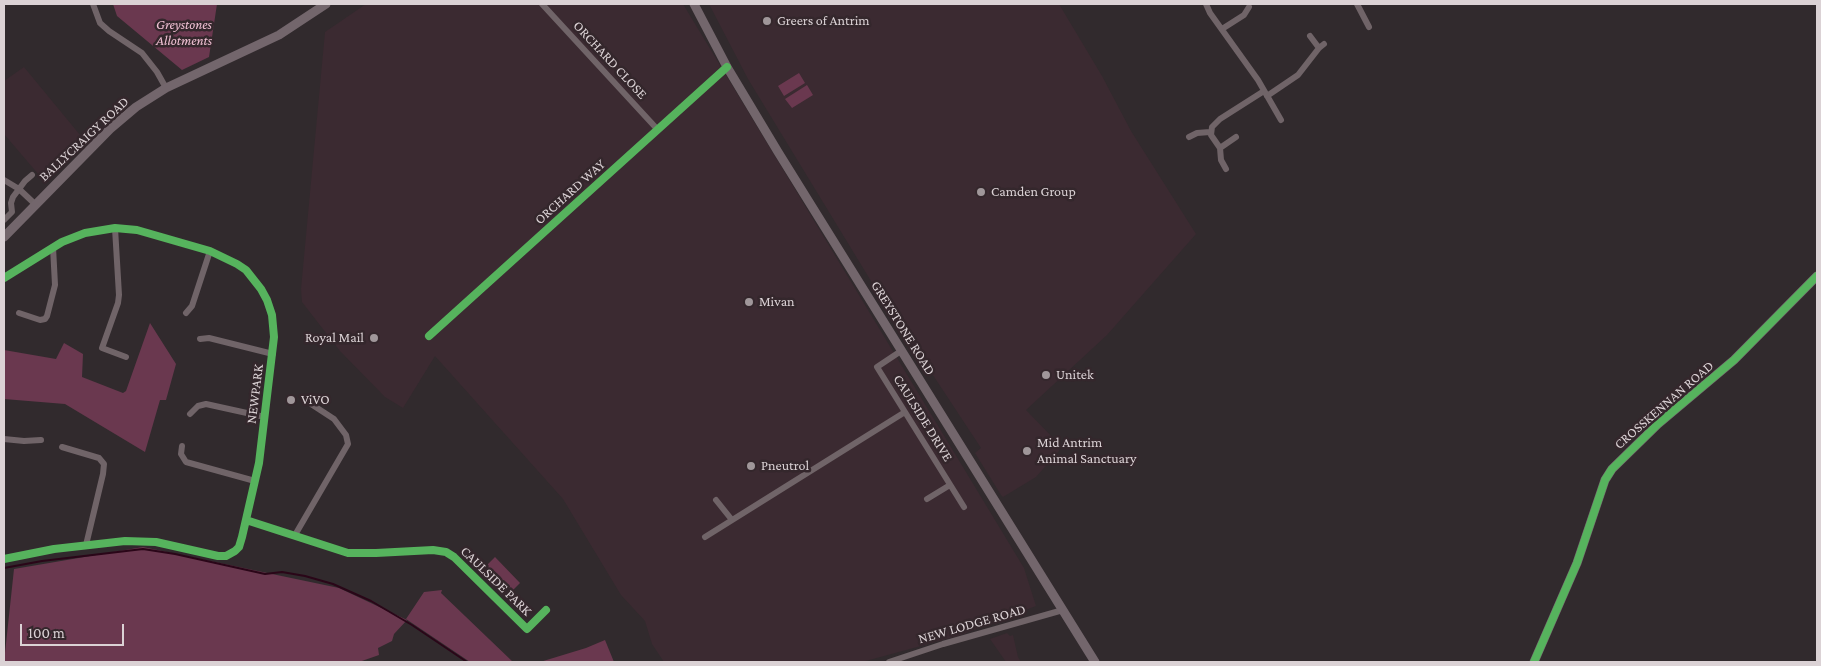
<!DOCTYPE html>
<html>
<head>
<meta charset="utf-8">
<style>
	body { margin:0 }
	#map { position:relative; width:1821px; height:666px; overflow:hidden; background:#312a2d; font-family:"Crimson Pro",serif }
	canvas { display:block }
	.frame { position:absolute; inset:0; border:5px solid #dbd2d5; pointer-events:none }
	.scale { position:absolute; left:20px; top:624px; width:104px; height:22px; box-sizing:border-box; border:2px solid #dbd2d5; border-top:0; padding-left:6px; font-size:15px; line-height:18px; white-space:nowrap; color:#dbd2d5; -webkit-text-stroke:4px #34272c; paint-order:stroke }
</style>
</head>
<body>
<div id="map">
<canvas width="1821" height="666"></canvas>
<div class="frame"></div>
<div class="scale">100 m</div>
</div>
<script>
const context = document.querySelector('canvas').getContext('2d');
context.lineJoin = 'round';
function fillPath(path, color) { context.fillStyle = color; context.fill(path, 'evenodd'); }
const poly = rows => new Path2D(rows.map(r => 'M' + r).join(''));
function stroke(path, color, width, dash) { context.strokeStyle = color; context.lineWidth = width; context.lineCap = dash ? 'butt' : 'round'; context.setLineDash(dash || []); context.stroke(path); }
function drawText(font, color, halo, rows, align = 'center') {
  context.font = font + ' "Crimson Pro",serif'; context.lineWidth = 5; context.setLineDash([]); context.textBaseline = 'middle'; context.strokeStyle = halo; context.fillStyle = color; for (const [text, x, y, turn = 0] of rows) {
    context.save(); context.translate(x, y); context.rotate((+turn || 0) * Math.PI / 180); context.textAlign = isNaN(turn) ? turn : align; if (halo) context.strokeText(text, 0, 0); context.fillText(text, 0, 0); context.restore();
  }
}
const built = poly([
	[366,4,683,4,1024,568,1036,606,961,635,862,662,664,662,652,644,645,621,621,595,563,499,435,356,403,408,385,397,340,351,302,302,301,289,325,32],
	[709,4,1059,4,1102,76,1131,131,1196,234,1107,335,1026,410,1059,444,1059,451,1036,477,1003,497,1001,495,975,453,981,448,871,281,748,79],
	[24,67,85,141,45,182,4,134,4,81],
	[1007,633,1010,636,1013,635,1018,657,1021,662,1006,662,990,639]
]);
const green = poly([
	[113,4,217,4,209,57,182,70,117,16],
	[799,73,805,83,784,96,778,86],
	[807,85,813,95,792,108,785,99],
	[150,323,176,364,166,400,160,400,145,452,65,404,4,399,4,350,56,359,64,343,83,354,82,377,123,393,126,391],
	[143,547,339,588,407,620,394,634,392,641,378,648,379,655,359,662,4,662,14,569],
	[495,557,520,583,511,592,486,566],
	[442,590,441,593,513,662,470,662,406,619,424,592],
	[605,640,614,662,540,662,586,648]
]);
const stream = poly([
	[4,568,42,561,143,549,175,554,265,574,282,572,305,576,333,584,371,601,412,625,467,662]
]);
const street = poly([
	[93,4,100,23,109,31,142,53,157,72,166,88],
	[542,4,658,130],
	[1206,4,1210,13,1258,80,1281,120],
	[1357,4,1369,27],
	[1222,29,1244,15,1249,7],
	[1310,36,1319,48],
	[1267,96,1298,75,1319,48,1324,44],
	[1189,137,1197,133,1210,132],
	[1220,148,1236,137],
	[1226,169,1221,160,1220,148,1211,135,1212,127,1220,119,1264,91],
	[4,180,19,189,36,205],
	[4,220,12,212,11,203,13,197,25,181,32,175],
	[115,228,119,295,118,303,102,348,126,357],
	[4,278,62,242,85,233,115,228,137,230,210,251,237,264,246,270,261,289,267,300,272,315,274,337,259,463,242,537,239,547,235,551,226,556,218,556,156,542,125,541,54,549,4,559],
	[19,313,40,320,45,319,47,316,55,285,53,247],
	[186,313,192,306,210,251],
	[429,336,727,67],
	[200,339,209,338,273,354],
	[901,351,877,367,964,507],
	[190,414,198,406,206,404,265,417],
	[4,439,24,441,41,440],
	[182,446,181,454,186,462,255,481],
	[62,447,99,458,104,464,103,474,86,545],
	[927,499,950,485],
	[716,500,732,520],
	[246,520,348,553,376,553,433,550,446,552,454,557,527,629,546,610],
	[295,535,348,444,346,435,334,419,311,404],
	[705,537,905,412],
	[889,662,943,644,1063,610]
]);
const secondary = poly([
	[694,4,727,67,778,152,1095,662],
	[4,237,110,129,136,107,166,88,279,35,326,4],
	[1534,662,1577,563,1605,480,1612,469,1658,424,1734,360,1817,276]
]);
const cycleway = poly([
	[4,278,62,242,85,233,115,228,137,230,210,251,237,264,246,270,261,289,267,300,272,315,274,337,259,463,242,537,239,547,235,551,226,556,218,556,156,542,125,541,54,549,4,559],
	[429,336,727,67],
	[246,520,348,553,376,553,433,550,446,552,454,557,527,629,546,610],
	[1534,662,1577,563,1605,480,1612,469,1658,424,1734,360,1817,276]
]);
const markers = [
	[767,21,5,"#a0979a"],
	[981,192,5,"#a0979a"],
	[749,302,5,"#a0979a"],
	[374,338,5,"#a0979a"],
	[1046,375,5,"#a0979a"],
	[291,400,5,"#a0979a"],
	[1027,451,5,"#a0979a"],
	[751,466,5,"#a0979a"]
];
const poiNames = [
	["Greers of Antrim",777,21],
	["Camden Group",991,192],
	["Mivan",759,302],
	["Royal Mail",364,338,"right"],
	["Unitek",1056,375],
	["ViVO",301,400],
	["Mid Antrim",1037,443],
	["Animal Sanctuary",1037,459],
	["Pneutrol",761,466]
];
const parkNames = [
	["Greystones",184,25],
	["Allotments",184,41]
];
const streetNames = [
	["ORCHARD CLOSE",610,60,47],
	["BALLYCRAIGY ROAD",84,139,-43],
	["ORCHARD WAY",570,192,-42],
	["GREYSTONE ROAD",903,328,58],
	["NEWPARK",255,394,-83],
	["CROSSKENNAN ROAD",1664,405,-41],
	["CAULSIDE DRIVE",923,418,58],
	["CAULSIDE PARK",496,581,44],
	["NEW LODGE ROAD",972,624,-16]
];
fillPath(built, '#3b2a31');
fillPath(green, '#6a384f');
stroke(stream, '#2a0618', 2);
stroke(street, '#706468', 6);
stroke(secondary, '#73666c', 9);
stroke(cycleway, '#56b35d', 8);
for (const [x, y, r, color] of markers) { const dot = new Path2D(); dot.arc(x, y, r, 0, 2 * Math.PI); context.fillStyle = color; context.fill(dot); stroke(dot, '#34272c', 2); }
drawText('14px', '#dbd2d5', '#34272c', poiNames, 'left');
drawText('italic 14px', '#f1c1d4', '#34272c', parkNames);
drawText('14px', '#dbd2d5', '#34272c', streetNames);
</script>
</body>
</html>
